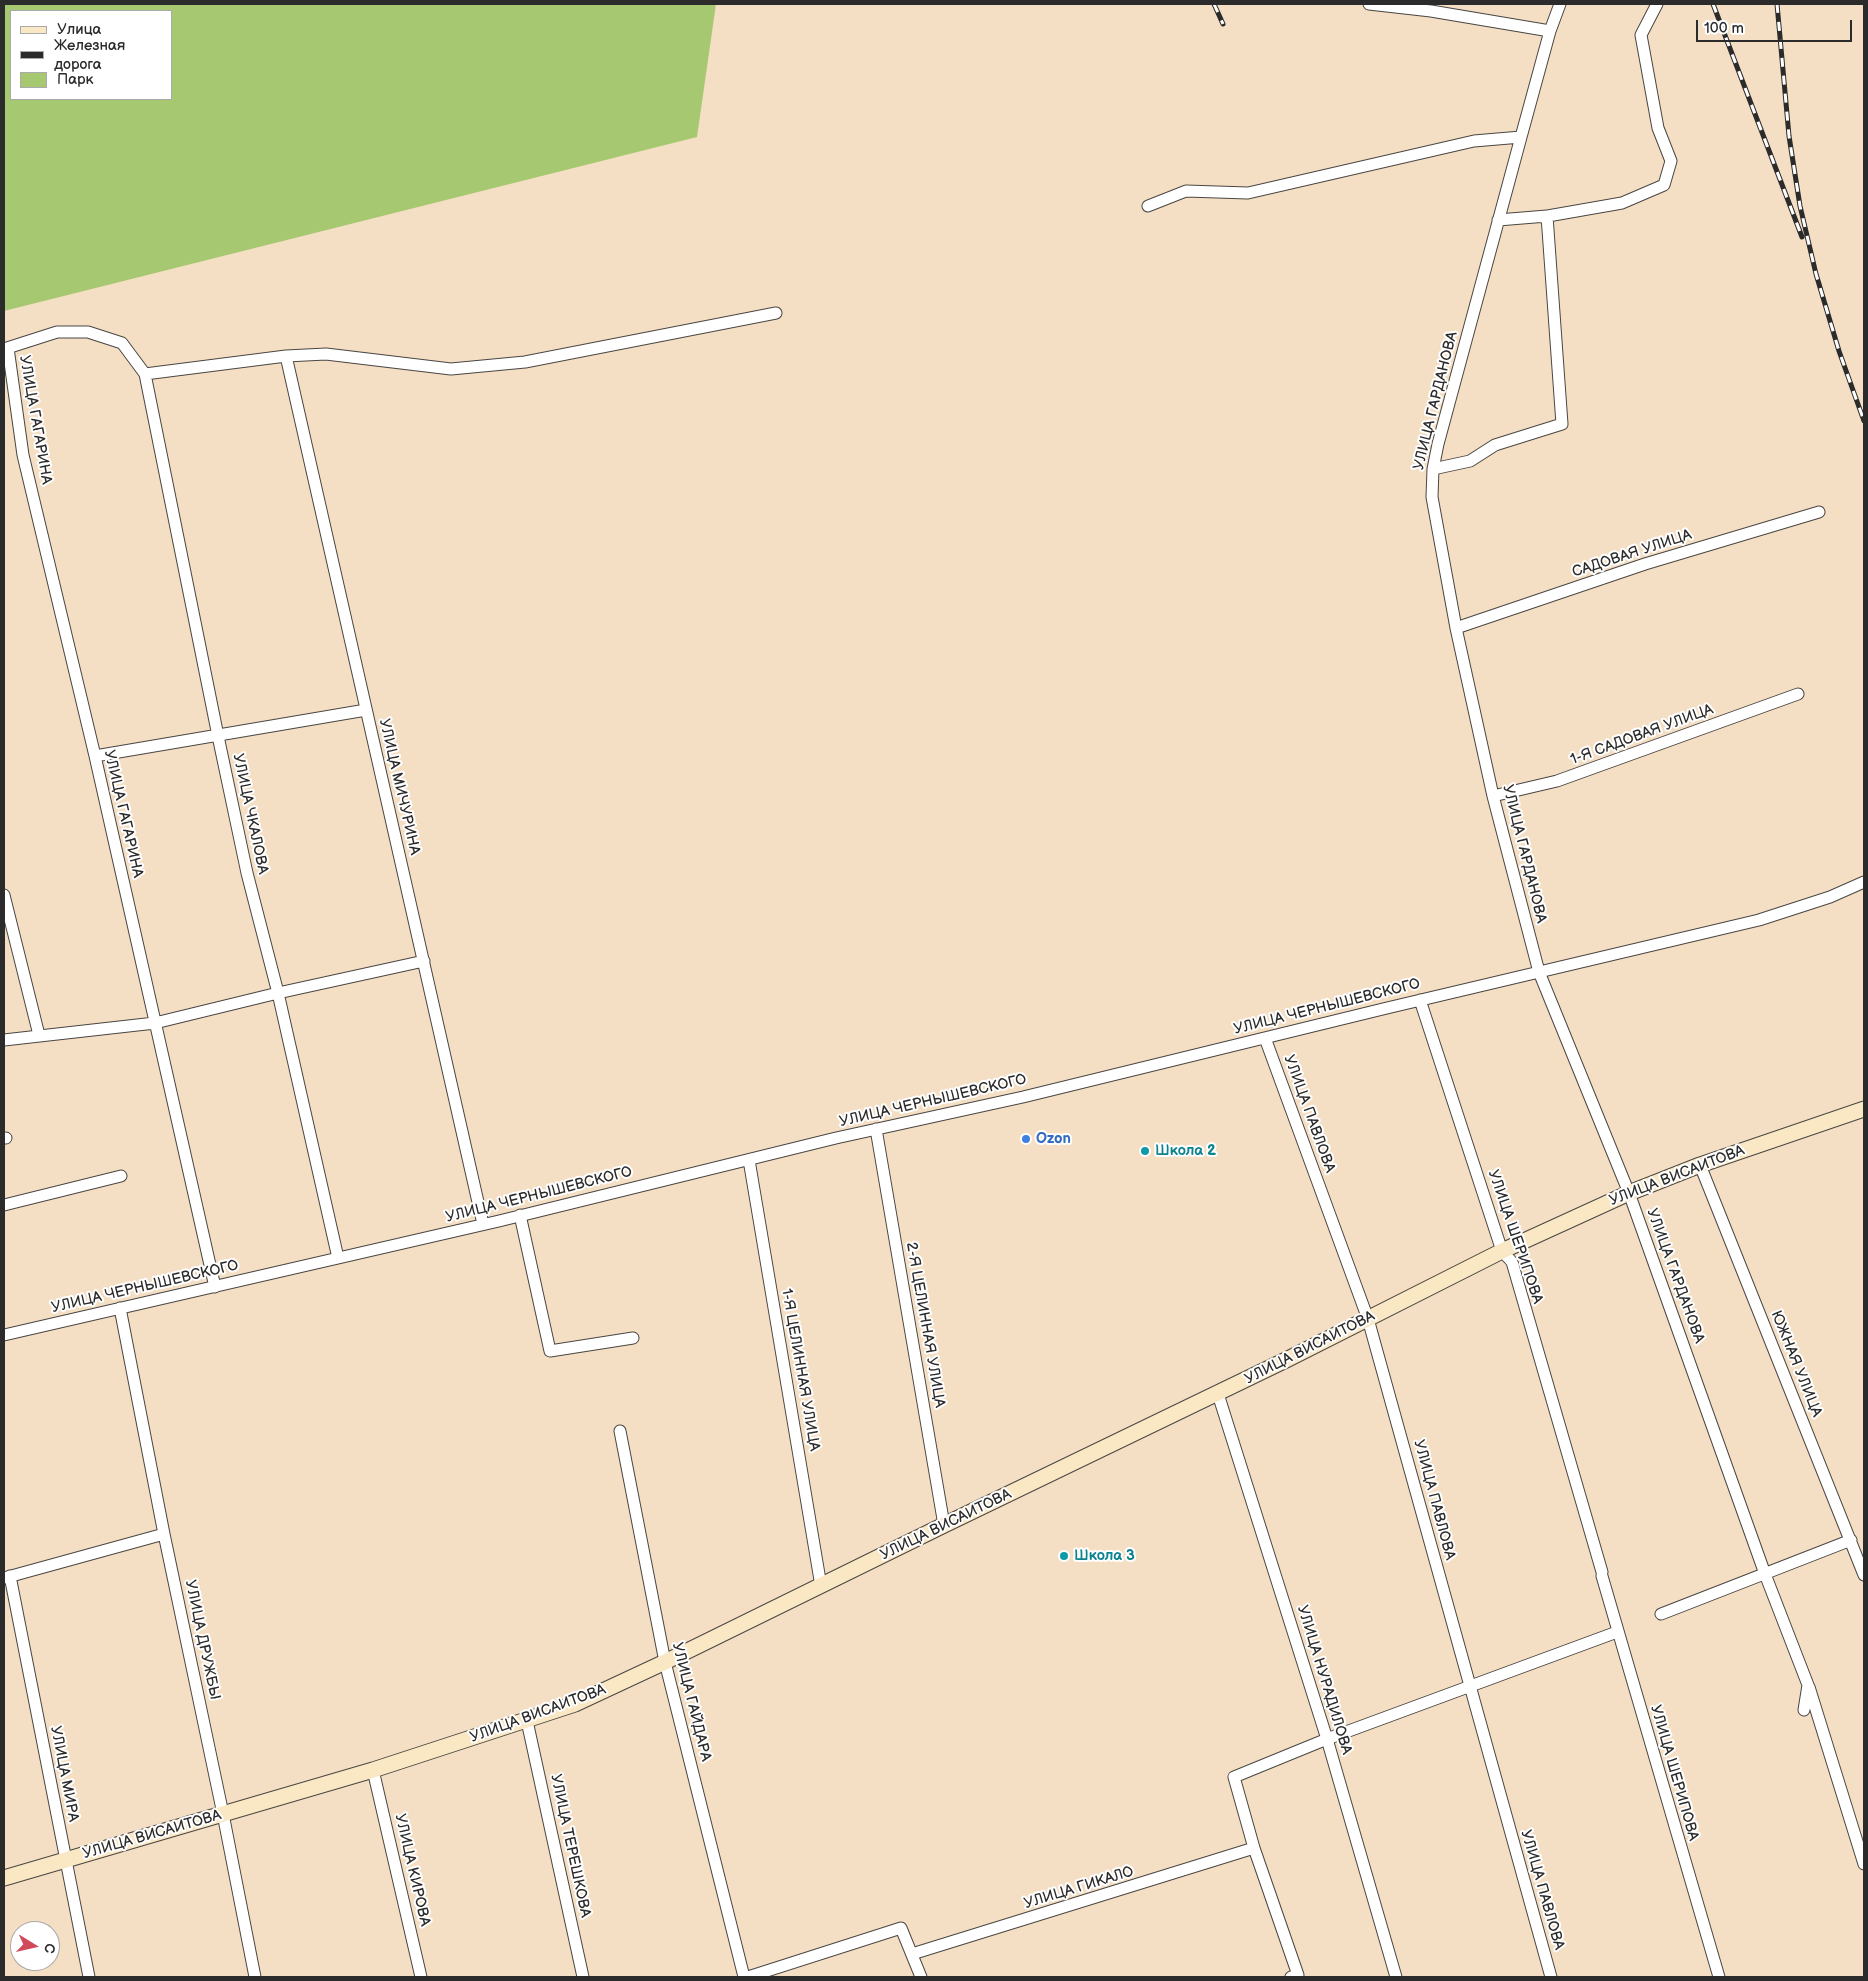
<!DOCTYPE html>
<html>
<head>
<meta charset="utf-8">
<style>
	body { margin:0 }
	#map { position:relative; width:1868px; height:1981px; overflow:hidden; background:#f5dfc4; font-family:"Balsamiq Sans",sans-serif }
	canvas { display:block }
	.frame { position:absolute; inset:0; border:5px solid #2b2b2b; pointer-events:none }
	.legend { position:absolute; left:10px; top:10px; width:162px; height:90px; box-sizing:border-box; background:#fff; border:1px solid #aaa; margin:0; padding:6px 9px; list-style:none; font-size:15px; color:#2b2b2b }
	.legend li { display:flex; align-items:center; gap:10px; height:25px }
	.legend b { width:25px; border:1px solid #aaa }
	.north { position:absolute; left:10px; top:1921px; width:50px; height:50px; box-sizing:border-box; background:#fff; border:1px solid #aaa; border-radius:50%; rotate:99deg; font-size:14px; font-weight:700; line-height:20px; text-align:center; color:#2b2b2b }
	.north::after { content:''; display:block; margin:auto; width:18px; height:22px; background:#d1495b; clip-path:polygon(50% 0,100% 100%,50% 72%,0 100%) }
	.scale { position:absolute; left:1696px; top:20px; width:156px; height:22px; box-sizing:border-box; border:2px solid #2b2b2b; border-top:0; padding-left:6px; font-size:15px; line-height:18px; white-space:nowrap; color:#2b2b2b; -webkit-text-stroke:4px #fff; paint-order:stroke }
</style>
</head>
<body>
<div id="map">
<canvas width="1868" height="1981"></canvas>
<div class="frame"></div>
<ul class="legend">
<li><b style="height:6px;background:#fae7c3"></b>Улица</li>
<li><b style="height:6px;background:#2b2b2b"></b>Железная дорога</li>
<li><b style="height:14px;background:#a6c871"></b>Парк</li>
</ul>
<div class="north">С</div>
<div class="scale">100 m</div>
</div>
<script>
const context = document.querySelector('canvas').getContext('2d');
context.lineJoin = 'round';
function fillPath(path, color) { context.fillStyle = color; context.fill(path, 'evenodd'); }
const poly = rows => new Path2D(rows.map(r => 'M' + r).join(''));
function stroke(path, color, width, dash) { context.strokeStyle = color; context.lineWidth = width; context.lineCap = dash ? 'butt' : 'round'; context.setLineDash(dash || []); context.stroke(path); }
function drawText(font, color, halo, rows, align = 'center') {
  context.font = font + ' "Balsamiq Sans",sans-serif'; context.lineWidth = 4; context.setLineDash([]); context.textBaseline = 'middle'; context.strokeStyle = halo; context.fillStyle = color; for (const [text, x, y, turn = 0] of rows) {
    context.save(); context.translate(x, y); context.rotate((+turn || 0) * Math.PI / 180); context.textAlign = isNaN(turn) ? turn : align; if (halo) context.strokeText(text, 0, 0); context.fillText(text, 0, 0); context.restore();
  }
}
const green = poly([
	[4,4,716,4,697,137,4,311],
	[11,11,171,11,171,99,11,99]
]);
const street = poly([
	[1369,4,1431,11,1550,31],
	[1560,4,1550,31,1521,137,1438,444,1433,469,1432,497,1456,628,1493,796,1539,972,1629,1193,1765,1574,1808,1685,1804,1710],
	[1148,206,1186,191,1248,193,1474,141,1521,137],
	[1542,217,1622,203,1664,185,1671,161,1658,128,1641,35,1657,4],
	[8,348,23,455,95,756,215,1287],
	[4,349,57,332,88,332,122,343,145,374,286,356,326,354,451,369,525,362,776,313],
	[286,356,483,1224],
	[145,374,218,736,247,873,278,993,338,1258],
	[1433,469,1470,461,1495,445,1562,424,1547,216,1498,220],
	[1456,628,1645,564,1819,512],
	[95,756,366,710],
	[1493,796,1557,781,1798,694],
	[4,895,39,1035],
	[1420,1000,1502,1251,1512,1262,1602,1572],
	[1265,1038,1368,1319,1551,1977],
	[4,1040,155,1023,278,993,424,961],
	[876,1129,944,1525],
	[4,1138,6,1138],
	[749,1160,821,1586],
	[1700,1165,1864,1575],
	[4,1205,121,1176],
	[520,1215,550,1351,633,1338],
	[120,1308,164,1534,223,1814,255,1977],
	[4,1335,499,1221,836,1138,1023,1097,1387,1008,1759,920,1830,897,1864,882],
	[1218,1394,1327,1739,1396,1977],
	[620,1431,665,1662,744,1977],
	[10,1576,89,1977],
	[1602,1576,1719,1977],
	[4,1578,164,1534],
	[1661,1614,1851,1540],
	[1809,1687,1864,1864],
	[527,1721,583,1977],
	[373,1770,421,1977],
	[912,1954,1254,1848],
	[748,1977,901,1928,921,1977],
	[1291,1977,1298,1975,1254,1848,1234,1777,1327,1739,1617,1632]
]);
const secondary = poly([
	[4,1878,373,1770,575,1704,665,1662,944,1525,1288,1359,1502,1251,1629,1193,1700,1165,1864,1109]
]);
const rail = poly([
	[1214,4,1223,24],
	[1713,4,1802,237],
	[1777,4,1789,136,1800,206,1816,274,1839,351,1864,421]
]);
const markers = [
	[1026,1139,5,"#3f7fe0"],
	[1145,1151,5,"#0f9aa8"],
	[1064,1556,5,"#0f9aa8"]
];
const streetNames = [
	["УЛИЦА ГАРДАНОВА",1436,401,-76],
	["УЛИЦА ГАГАРИНА",35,420,80],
	["САДОВАЯ УЛИЦА",1632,554,-18],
	["1-Я САДОВАЯ УЛИЦА",1642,735,-20],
	["УЛИЦА МИЧУРИНА",399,787,77],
	["УЛИЦА ГАГАРИНА",123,814,77],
	["УЛИЦА ЧКАЛОВА",250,814,78],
	["УЛИЦА ГАРДАНОВА",1524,854,76],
	["УЛИЦА ЧЕРНЫШЕВСКОГО",1327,1007,-14],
	["УЛИЦА ЧЕРНЫШЕВСКОГО",933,1101,-13],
	["УЛИЦА ПАВЛОВА",1309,1114,70],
	["УЛИЦА ВИСАИТОВА",1677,1176,-21],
	["УЛИЦА ЧЕРНЫШЕВСКОГО",539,1195,-14],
	["УЛИЦА ШЕРИПОВА",1515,1237,71],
	["УЛИЦА ГАРДАНОВА",1675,1276,70],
	["УЛИЦА ЧЕРНЫШЕВСКОГО",145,1287,-13],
	["2-Я ЦЕЛИННАЯ УЛИЦА",925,1325,80],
	["УЛИЦА ВИСАИТОВА",1310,1348,-27],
	["ЮЖНАЯ УЛИЦА",1796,1364,68],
	["1-Я ЦЕЛИННАЯ УЛИЦА",800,1370,80],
	["УЛИЦА ПАВЛОВА",1434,1500,75],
	["УЛИЦА ВИСАИТОВА",946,1525,-26],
	["УЛИЦА ДРУЖБЫ",202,1640,78],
	["УЛИЦА НУРАДИЛОВА",1324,1680,73],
	["УЛИЦА ГАЙДАРА",691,1702,76],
	["УЛИЦА ВИСАИТОВА",538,1714,-20],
	["УЛИЦА ШЕРИПОВА",1674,1773,74],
	["УЛИЦА МИРА",64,1774,79],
	["УЛИЦА ВИСАИТОВА",152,1835,-16],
	["УЛИЦА ТЕРЕШКОВА",570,1846,78],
	["УЛИЦА КИРОВА",412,1870,77],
	["УЛИЦА ГИКАЛО",1079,1888,-17],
	["УЛИЦА ПАВЛОВА",1542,1890,74]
];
const shopNames = [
	["Ozon",1036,1139]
];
const cultureNames = [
	["Школа 2",1155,1151],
	["Школа 3",1074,1556]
];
fillPath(green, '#a6c871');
stroke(street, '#494642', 13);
stroke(secondary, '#494642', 17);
stroke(street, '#fff', 11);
stroke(secondary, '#fae7c3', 15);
stroke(rail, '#2b2b2b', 5);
stroke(rail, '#fff', 3, [9]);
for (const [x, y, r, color] of markers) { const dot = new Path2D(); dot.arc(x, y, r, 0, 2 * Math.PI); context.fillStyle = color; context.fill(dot); stroke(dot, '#fff', 2); }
drawText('15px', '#2b2b2b', '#fff', streetNames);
drawText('bold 15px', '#366cbe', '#fff', shopNames, 'left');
drawText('bold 15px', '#0d838f', '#fff', cultureNames, 'left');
</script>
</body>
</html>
